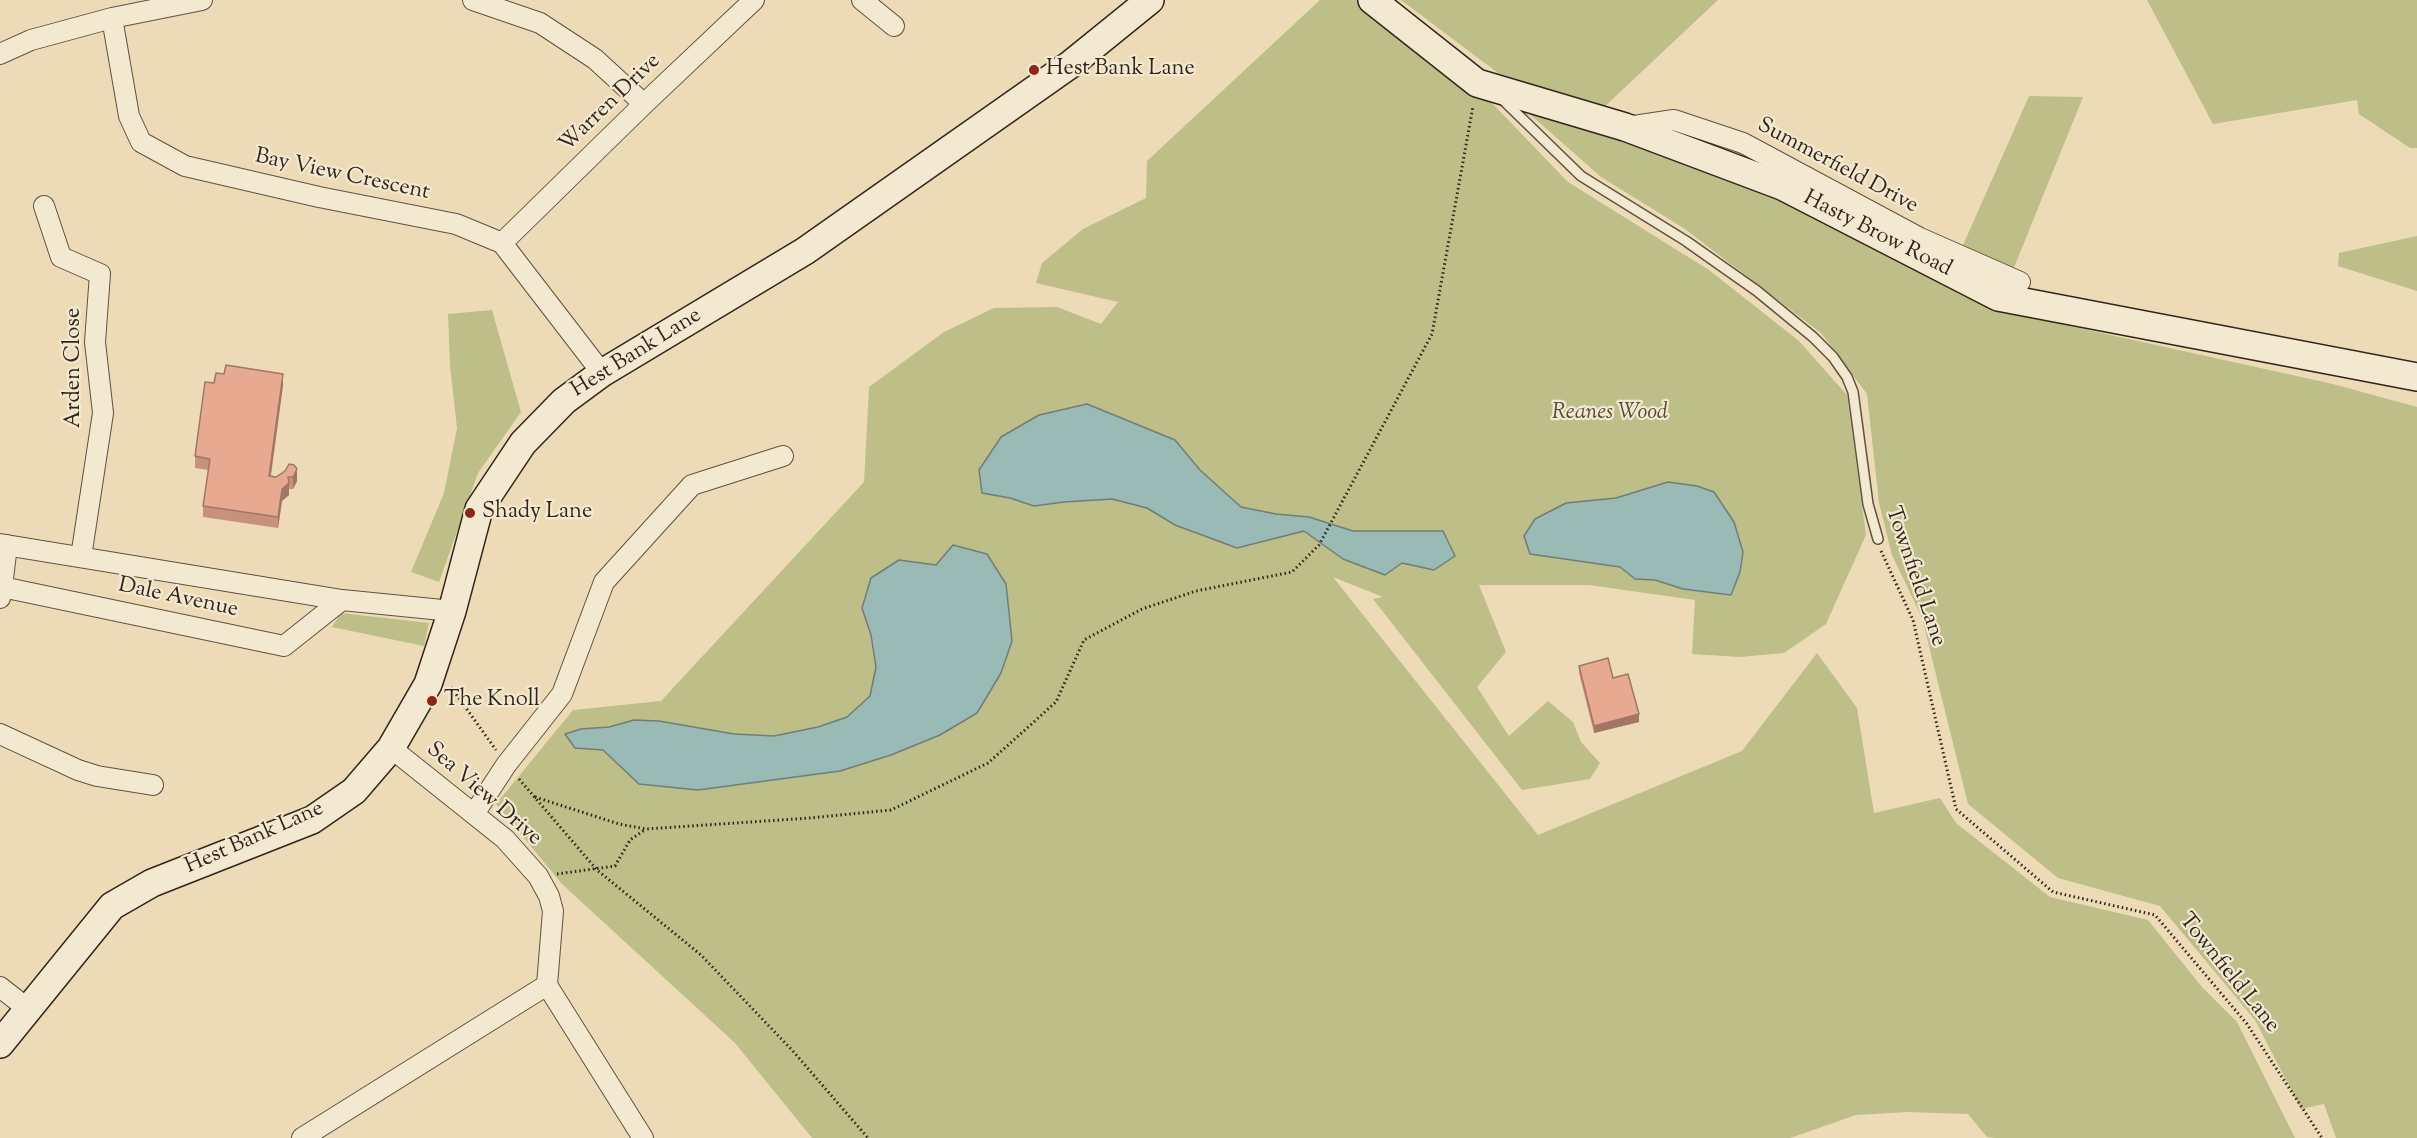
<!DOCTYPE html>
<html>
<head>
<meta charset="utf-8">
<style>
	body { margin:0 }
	canvas { display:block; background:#ecdbb6 }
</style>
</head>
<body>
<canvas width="2417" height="1138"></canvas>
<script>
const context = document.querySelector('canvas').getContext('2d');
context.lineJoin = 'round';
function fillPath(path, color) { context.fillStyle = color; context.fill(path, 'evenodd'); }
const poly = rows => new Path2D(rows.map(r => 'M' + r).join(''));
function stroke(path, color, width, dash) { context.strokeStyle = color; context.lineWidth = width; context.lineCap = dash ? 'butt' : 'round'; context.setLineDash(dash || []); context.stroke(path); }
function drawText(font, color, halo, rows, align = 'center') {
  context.font = font + ' "Sorts Mill Goudy",serif'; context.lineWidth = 4.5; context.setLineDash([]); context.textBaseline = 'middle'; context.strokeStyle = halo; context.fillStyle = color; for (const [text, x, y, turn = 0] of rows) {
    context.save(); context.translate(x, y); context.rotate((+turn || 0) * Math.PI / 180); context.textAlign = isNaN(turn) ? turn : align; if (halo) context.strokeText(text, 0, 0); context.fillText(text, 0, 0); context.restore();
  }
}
const green = poly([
	[1320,0,1358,0,1487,98,1568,182,1709,270,1799,341,1847,395,1866,535,1826,624,1784,653,1740,657,1692,654,1695,600,1589,585,1479,585,1506,652,1477,687,1509,736,1548,701,1573,722,1581,742,1600,763,1590,779,1522,790,1373,599,1383,597,1333,577,1538,835,1742,751,1817,653,1857,708,1874,813,1940,798,1956,823,2050,897,2148,920,2202,987,2237,1022,2295,1138,1997,1138,1987,1137,1968,1114,1907,1112,1856,1115,1790,1138,812,1138,735,1043,562,884,496,804,573,710,661,701,864,482,869,387,944,332,994,308,1057,307,1101,324,1118,302,1036,283,1042,263,1083,229,1146,198,1147,161],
	[1401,0,1718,0,1602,109,1498,73],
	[2147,0,2417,0,2417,148,2410,148,2359,114,2357,100,2213,124],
	[2029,96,2083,97,2013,270,1960,252],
	[1524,109,1555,117,1795,205,1997,310,2333,384,2417,407,2417,1138,2336,1138,2324,1104,2301,1109,2255,1020,2160,906,2058,878,1968,804,1922,618,1892,555,1879,503,1867,394,1821,333,1685,229,1601,177],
	[2417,236,2417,291,2338,266,2339,253],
	[492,310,521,412,478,473,439,582,411,572,444,493,457,428,450,365,448,314],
	[341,613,429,623,424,646,332,627]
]);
const water = poly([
	[1087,404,1175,440,1200,470,1241,507,1276,514,1309,517,1353,531,1443,531,1455,556,1434,570,1402,563,1385,575,1343,559,1304,531,1237,548,1175,525,1147,508,1112,499,1064,502,1034,506,1010,498,982,493,979,470,1001,437,1039,415,1087,404],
	[1668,482,1697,486,1714,492,1734,522,1743,552,1740,572,1731,595,1683,589,1655,580,1635,579,1620,567,1530,554,1524,536,1535,519,1566,503,1616,498,1668,482],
	[953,545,987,554,1006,584,1012,641,1001,673,977,713,940,735,891,755,840,771,698,790,639,784,603,750,575,748,565,734,581,729,609,727,634,720,659,721,734,734,774,736,818,727,847,717,870,696,876,667,871,635,862,608,871,578,899,560,936,565,953,545]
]);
const path = poly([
	[1881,551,1913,620,1956,809,2053,892,2155,915,2247,1024,2322,1138],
	[451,687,496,750],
	[519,779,597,870,701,955,792,1050,868,1138],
	[535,797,619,824,646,829,810,818,891,810,988,763,1056,702,1084,640,1142,609,1196,591,1292,572,1319,545,1432,334,1473,106],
	[557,874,615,866,630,840,646,829]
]);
const lane = poly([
	[1503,100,1581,176,1686,241,1757,291,1813,337,1833,357,1847,377,1853,392,1868,504,1878,539]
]);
const street = poly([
	[473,0,540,23,595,59,644,104],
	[862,0,894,26],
	[112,18,129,116,141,142,185,166,319,197,456,224,502,243,602,373],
	[0,54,31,40,112,18,202,0],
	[1627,127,1674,120,1743,143,1920,238,2020,282],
	[44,206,61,257,100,274,95,342,103,413,81,557],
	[502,243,644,104,754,0],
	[0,544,342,600,452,611],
	[2,587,7,545],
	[0,598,2,587,284,646,342,600],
	[0,734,78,770,97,776,153,785],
	[391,748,505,839,538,876,549,896,553,911,547,985,643,1138],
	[474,814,506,765,562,694,604,582,692,485,783,456],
	[0,987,28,1009],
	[302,1138,547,985]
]);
const secondary = poly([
	[1372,0,1477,83,1625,127,1782,186,1998,297,2417,377],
	[0,1044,112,906,152,883,312,820,354,791,391,748,428,684,452,611,479,509,523,443,564,401,602,373,805,251,1071,64,1150,0]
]);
const wall = poly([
	[214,383,283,385,271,476,276,477,285,471,297,481,293,489,289,489,289,495,282,501,278,528,203,517,203,506,208,470,195,468,195,456],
	[1579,666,1613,678,1639,722,1594,733,1579,673]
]);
const shadedWall = poly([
	[283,374,283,385,269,487,269,476],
	[297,469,297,481,293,489,293,477],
	[289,483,289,495,282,501,278,528,278,517,282,489],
	[1639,714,1639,722,1594,733,1594,726]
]);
const building = poly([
	[226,365,283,374,269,476,276,477,285,471,289,464,294,465,297,469,293,477,288,477,289,483,282,489,278,517,203,506,210,459,195,456,205,382,214,383,216,373,224,374,226,365],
	[1608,658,1613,678,1628,674,1639,714,1594,726,1579,666,1608,658]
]);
const markers = [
	[1034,70,6,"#8f2418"],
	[470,513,6,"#8f2418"],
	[432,701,6,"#8f2418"]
];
const poiNames = [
	["Hest Bank Lane",1046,70],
	["Shady Lane",482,513],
	["The Knoll",444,701]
];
const streetNames = [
	["Warren Drive",611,104,-44],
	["Summerfield Drive",1837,167,28],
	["Bay View Crescent",342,176,12],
	["Hasty Brow Road",1877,235,27],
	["Hest Bank Lane",637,354,-32],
	["Arden Close",75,368,-90],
	["Townfield Lane",1914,577,71],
	["Dale Avenue",178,599,12],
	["Sea View Drive",483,795,41],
	["Hest Bank Lane",255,839,-24],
	["Townfield Lane",2228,974,51]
];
const parkNames = [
	["Reanes Wood",1610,414]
];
fillPath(green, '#bebe89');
fillPath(water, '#9abab5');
stroke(water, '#707e77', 1.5);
stroke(lane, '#605242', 12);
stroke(street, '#605242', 22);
stroke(secondary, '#32241b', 30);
stroke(path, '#32241b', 3, [1.5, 3]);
stroke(lane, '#f3e8d0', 9);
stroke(street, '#f3e8d0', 20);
stroke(secondary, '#f3e8d0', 27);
fillPath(wall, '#c7917c');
fillPath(shadedWall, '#a27665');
fillPath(building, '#e7a990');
stroke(building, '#a27665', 1.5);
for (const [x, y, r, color] of markers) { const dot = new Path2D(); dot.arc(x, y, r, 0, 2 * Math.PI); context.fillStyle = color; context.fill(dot); stroke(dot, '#f3e8d0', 2); }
drawText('22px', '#32241b', '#f3e8d0', poiNames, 'left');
drawText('22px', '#32241b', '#f3e8d0', streetNames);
drawText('italic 22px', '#554a36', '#f3e8d0', parkNames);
</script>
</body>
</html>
